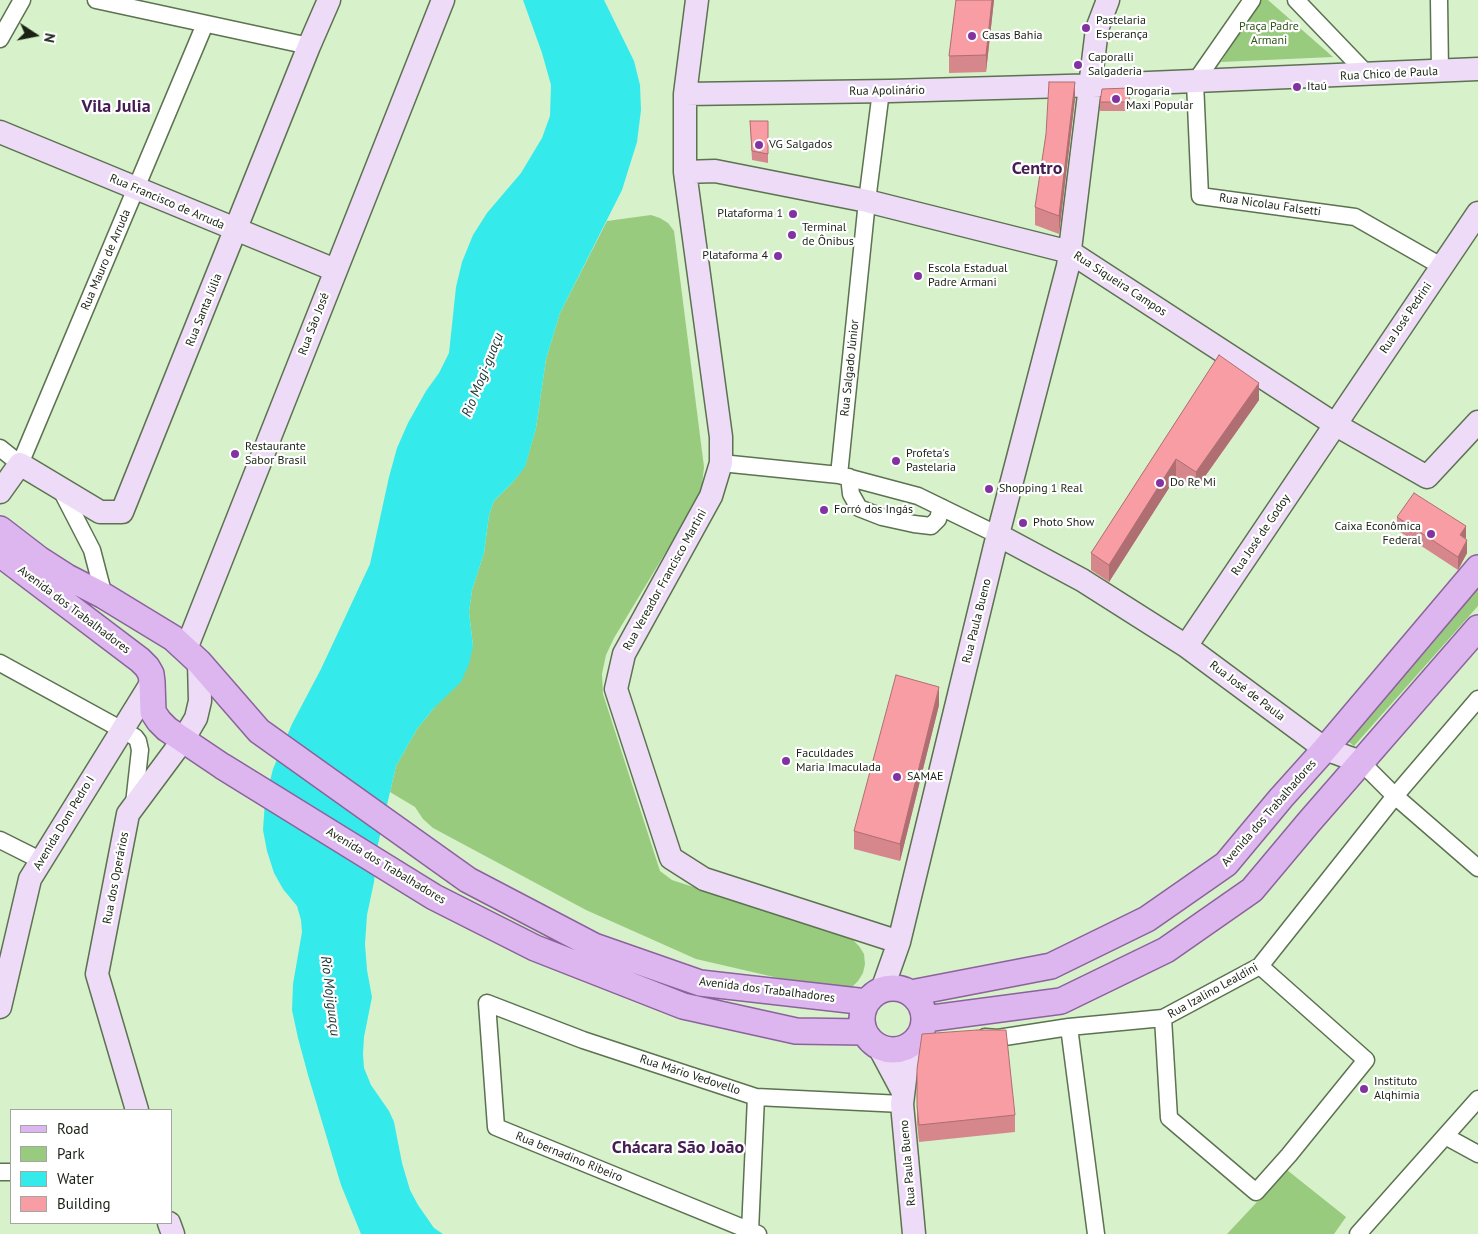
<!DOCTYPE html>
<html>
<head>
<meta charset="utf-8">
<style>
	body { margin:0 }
	#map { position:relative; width:1478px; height:1234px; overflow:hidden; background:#d7f1cb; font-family:"PT Sans",sans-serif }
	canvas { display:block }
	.legend { position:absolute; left:10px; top:1109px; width:162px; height:115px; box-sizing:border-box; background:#fff; border:1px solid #a3a7a1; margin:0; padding:6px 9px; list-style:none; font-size:15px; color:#192214 }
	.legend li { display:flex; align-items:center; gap:10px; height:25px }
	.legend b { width:25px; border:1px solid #a3a7a1 }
	.north { position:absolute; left:10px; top:10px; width:50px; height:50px; -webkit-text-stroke:4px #fff; paint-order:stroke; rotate:101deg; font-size:14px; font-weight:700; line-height:20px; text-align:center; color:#192214 }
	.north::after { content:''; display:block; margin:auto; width:18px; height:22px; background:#192214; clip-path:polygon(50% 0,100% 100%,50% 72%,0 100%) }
</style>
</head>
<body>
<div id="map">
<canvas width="1478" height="1234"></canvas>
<ul class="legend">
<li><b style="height:6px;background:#deb6ef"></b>Road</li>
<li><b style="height:14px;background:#98cb7e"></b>Park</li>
<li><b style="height:14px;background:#35eaeb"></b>Water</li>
<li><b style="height:14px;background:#f89da3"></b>Building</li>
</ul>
<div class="north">N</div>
</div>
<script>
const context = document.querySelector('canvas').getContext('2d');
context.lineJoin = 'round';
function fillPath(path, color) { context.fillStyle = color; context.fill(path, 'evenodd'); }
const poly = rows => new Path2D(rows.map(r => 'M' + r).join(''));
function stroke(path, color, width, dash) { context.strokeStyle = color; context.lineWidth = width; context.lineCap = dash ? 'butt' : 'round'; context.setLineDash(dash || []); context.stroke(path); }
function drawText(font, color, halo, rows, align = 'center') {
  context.font = font + ' "PT Sans",sans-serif'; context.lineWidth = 4.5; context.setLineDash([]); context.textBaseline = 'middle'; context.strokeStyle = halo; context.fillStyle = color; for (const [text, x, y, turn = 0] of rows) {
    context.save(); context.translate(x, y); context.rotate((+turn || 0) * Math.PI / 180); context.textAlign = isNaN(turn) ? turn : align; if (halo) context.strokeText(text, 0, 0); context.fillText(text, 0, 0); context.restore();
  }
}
const green = poly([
	[1260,0,1268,0,1333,57,1221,62],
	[651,215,660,218,668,223,674,231,704,467,702,485,696,502,614,638,606,655,602,674,603,694,660,871,672,880,852,939,859,946,864,954,865,964,863,973,858,981,851,988,800,983,696,959,586,910,433,828,423,819,415,807,390,792,396,766,417,729,434,708,473,646,469,612,472,590,484,553,489,515,494,501,513,482,525,466,536,428,546,359,560,313,607,221],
	[1478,587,1478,606,1354,746,1345,739],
	[1287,1170,1346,1217,1334,1234,1227,1234]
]);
const water = poly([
	[523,0,604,0,634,61,640,85,641,110,637,142,622,190,560,313,546,359,536,428,525,467,513,482,494,501,489,515,484,553,472,590,469,612,473,646,469,664,461,682,434,708,417,729,396,766,378,844,374,882,367,915,365,944,367,970,372,997,364,1037,363,1054,364,1068,371,1085,389,1111,394,1122,402,1163,410,1190,418,1205,434,1228,443,1234,361,1234,341,1185,308,1075,298,1038,292,1010,293,984,302,932,301,920,297,906,283,889,274,873,267,851,263,830,265,801,273,769,292,724,321,669,370,564,389,477,397,448,408,423,426,391,439,373,449,353,456,287,462,262,473,235,487,213,521,173,542,138,550,116,551,85,542,53]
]);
const street = poly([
	[96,0,309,46],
	[1252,0,1195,82,1200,196,1355,217,1441,266],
	[1296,0,1368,75],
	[1439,0,1440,71],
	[0,39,22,0],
	[0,448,20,464,205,24],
	[721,463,839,475,918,496,998,535],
	[839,475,867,201,881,91],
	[849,477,851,494,859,508,882,517,914,524,931,526,938,519,941,507],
	[60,488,92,550,104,596],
	[0,663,135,737,138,741,140,750,134,804],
	[1361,762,1395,796,1478,868],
	[0,840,40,860],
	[1163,1018,1169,1118,1256,1192,1289,1155,1366,1060,1260,966],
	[1069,1027,1096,1234],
	[985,1037,998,1038,1069,1027,1163,1018,1260,966,1395,796,1478,699],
	[1445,1136,1478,1154],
	[0,1172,11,1172],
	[750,1231,756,1097],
	[758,1234,496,1127,487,1003,583,1040,756,1097,902,1104],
	[1358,1234,1478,1099]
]);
const secondary = poly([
	[697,0,685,94,685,172,721,437,721,463,711,496,624,654,616,689,671,858,704,879,899,942],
	[685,94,890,91,1101,85,1478,69],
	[0,132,335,270],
	[685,172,715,171,867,201,1070,252,1336,425,1427,477,1478,422],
	[0,492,20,464,100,512,122,512,309,46,329,0],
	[998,535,1082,580,1186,646,1325,749,1361,762],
	[1186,646,1478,213],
	[186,649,443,0],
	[882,990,899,942,995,546,1068,266,1097,29,1108,0],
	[0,1007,30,879,152,682],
	[909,1046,902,1104,914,1234],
	[879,1047,903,1092],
	[137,1110,97,974,128,814,183,740,196,718,200,701,199,662],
	[169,1223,173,1234]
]);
const primary = poly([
	[0,529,39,559,67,577,104,596,173,638,199,662,259,731,468,880,594,946,700,983,867,1002],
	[0,554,140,660,147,667,151,674,152,682,153,712,159,721,167,729,222,766,434,897,535,948,683,1006,796,1031,864,1032],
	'862 1019a31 31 0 1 1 62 0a31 31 0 1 1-62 0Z',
	[911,993,1051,966,1147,919,1226,864,1281,798,1325,749,1478,568],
	[925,1019,1061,1001,1166,950,1252,890,1309,822,1478,628]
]);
const wall = poly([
	[956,0,994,0,986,72,949,73,949,56],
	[1130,97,1129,111,1100,111,1100,102],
	[1075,99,1059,234,1035,225,1035,207,1046,134],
	[750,121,768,121,768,163,752,160],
	[1219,355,1259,400,1196,489,1176,477,1109,582,1091,570,1091,553],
	[1397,517,1467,553,1458,570,1397,530],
	[939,705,900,861,854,849,854,831],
	[917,1069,1015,1115,1015,1132,919,1142,917,1123]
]);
const shadedWall = poly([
	[992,0,994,0,986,72,986,55],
	[1075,82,1075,99,1059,234,1059,216],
	[1259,383,1259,400,1196,489,1196,472],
	[1176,459,1176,477,1109,582,1109,565],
	[1466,526,1466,539,1460,535],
	[1467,540,1467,553,1458,570,1458,557],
	[939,687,939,705,900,861,900,844]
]);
const building = poly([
	[956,0,992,0,986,55,949,56,956,0],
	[1049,82,1075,82,1059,216,1035,207,1046,134,1049,82],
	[1130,88,1129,102,1100,102,1102,89,1130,88],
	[750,121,768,121,768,154,752,151,750,121],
	[1219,355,1259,383,1196,472,1176,459,1109,565,1091,553,1219,355],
	[1414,493,1466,526,1460,535,1467,540,1458,557,1397,517,1414,493],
	[896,675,939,687,900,844,854,831,896,675],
	[977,1030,1006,1030,1015,1115,919,1125,917,1106,917,1069,922,1034,977,1030]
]);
const markers = [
	[1086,28,5,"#8332a1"],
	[972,36,5,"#8332a1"],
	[1078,65,5,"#8332a1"],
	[1297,87,5,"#8332a1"],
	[1116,99,5,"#8332a1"],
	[759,145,5,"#8332a1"],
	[793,214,5,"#8332a1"],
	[792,235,5,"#8332a1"],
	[778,256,5,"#8332a1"],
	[918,276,5,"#8332a1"],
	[235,454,5,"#8332a1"],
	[896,461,5,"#8332a1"],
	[1160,483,5,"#8332a1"],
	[989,489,5,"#8332a1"],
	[824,510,5,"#8332a1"],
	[1023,523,5,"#8332a1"],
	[1431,534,5,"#8332a1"],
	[786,761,5,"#8332a1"],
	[897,777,5,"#8332a1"],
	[1364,1089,5,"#8332a1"]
];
const poiNames = [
	["Pastelaria",1096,21],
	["Esperança",1096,35],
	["Casas Bahia",982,36],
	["Caporalli",1088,58],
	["Salgaderia",1088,72],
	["Itaú",1307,87],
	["Drogaria",1126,92],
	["Maxi Popular",1126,106],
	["VG Salgados",769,145],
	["Plataforma 1",783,214,"right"],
	["Terminal",802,228],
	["de Ônibus",802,242],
	["Plataforma 4",768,256,"right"],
	["Escola Estadual",928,269],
	["Padre Armani",928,283],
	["Restaurante",245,447],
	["Sabor Brasil",245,461],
	["Profeta's",906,454],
	["Pastelaria",906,468],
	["Do Re Mi",1170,483],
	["Shopping 1 Real",999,489],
	["Forró dos Ingás",834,510],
	["Photo Show",1033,523],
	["Caixa Econômica",1421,527,"right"],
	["Federal",1421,541,"right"],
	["Faculdades",796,754],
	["Maria Imaculada",796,768],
	["SAMAE",907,777],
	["Instituto",1374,1082],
	["Alqhimia",1374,1096]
];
const parkNames = [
	["Praça Padre",1269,27],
	["Armani",1269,41]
];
const streetNames = [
	["Rua Chico de Paula",1389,74,-3],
	["Rua Apolinário",887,91,-1],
	["Rua Francisco de Arruda",167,202,23],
	["Rua Nicolau Falsetti",1270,205,8],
	["Rua Mauro de Arruda",106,260,-67],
	["Rua Siqueira Campos",1120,284,33],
	["Rua Santa Júlia",204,310,-68],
	["Rua José Pedrini",1406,318,-56],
	["Rua São José",314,324,-69],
	["Rua Salgado Júnior",850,368,-84],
	["Rua José de Godoy",1261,535,-56],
	["Rua Vereador Francisco Martini",665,580,-61],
	["Avenida dos Trabalhadores",74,610,37],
	["Rua Paula Bueno",977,621,-76],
	["Rua José de Paula",1247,691,37],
	["Avenida dos Trabalhadores",1269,813,-49],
	["Avenida Dom Pedro I",64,823,-59],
	["Avenida dos Trabalhadores",386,866,31],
	["Rua dos Operários",116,878,-79],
	["Avenida dos Trabalhadores",767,990,7],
	["Rua Izalino Lealdini",1213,991,-29],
	["Rua Mário Vedovello",690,1075,18],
	["Rua bernadino Ribeiro",569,1157,22],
	["Rua Paula Bueno",908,1163,-95]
];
const waterNames = [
	["Rio Mogi-guaçu",483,375,-68],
	["Rio Mojiguaçu",330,996,83]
];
const districtNames = [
	["Vila Julia",116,107],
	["Centro",1037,169],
	["Chácara São João",678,1148]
];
fillPath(green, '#98cb7e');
fillPath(water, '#35eaeb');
stroke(street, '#5c7250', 19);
stroke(secondary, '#5c7250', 25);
stroke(primary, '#8b639b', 28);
stroke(street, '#fff', 16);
stroke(secondary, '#eedbf7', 22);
stroke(primary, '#deb6ef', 25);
fillPath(wall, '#d5878c');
fillPath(shadedWall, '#ae6e72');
fillPath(building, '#f89da3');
stroke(building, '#ae6e72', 1);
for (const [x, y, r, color] of markers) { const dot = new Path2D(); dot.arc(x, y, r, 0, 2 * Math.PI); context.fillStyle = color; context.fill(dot); stroke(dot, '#fff', 2); }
drawText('12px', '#192214', '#fff', poiNames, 'left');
drawText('12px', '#2f5517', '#fff', parkNames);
drawText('12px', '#192214', '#fff', streetNames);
drawText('italic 14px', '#173232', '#fff', waterNames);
drawText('bold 18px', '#441d53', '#fff', districtNames);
</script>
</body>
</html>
